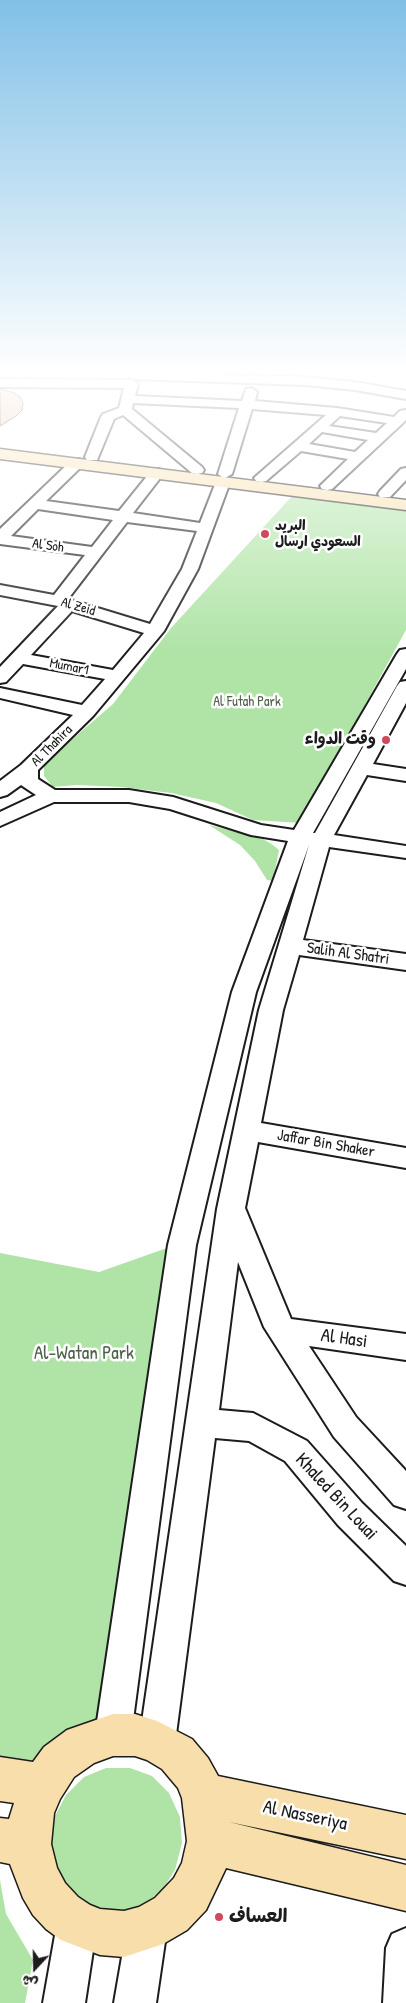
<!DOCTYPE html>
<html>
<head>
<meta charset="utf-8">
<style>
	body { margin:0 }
	#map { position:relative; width:406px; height:2003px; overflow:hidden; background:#fff; font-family:"Patrick Hand","Playpen Sans Arabic",sans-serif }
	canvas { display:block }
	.north { position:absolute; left:10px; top:1943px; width:50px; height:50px; -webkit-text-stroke:4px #fff; paint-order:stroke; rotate:201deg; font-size:14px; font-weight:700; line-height:20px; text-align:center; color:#1c1c1c }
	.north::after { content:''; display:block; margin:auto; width:18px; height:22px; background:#1c1c1c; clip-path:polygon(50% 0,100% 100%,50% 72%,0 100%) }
</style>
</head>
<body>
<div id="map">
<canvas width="406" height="2003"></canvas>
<div class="north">ش</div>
</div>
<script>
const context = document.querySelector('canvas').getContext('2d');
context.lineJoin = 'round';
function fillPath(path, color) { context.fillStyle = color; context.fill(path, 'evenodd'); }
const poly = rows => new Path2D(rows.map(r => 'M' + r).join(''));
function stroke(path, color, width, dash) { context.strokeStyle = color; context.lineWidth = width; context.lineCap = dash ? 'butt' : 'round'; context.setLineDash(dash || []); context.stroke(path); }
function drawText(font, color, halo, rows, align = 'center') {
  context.font = font + ' "Patrick Hand","Playpen Sans Arabic",sans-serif'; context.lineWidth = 5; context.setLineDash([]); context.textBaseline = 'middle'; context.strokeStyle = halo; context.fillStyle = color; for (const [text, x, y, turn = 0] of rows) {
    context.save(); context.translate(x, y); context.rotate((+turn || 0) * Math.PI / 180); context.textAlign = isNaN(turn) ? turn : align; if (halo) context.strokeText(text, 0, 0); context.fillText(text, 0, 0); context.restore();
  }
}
const green = poly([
	[293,495,406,510,406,630,300,823,253,820,216,803,171,793,121,787,77,785,53,787,44,776,44,766,62,748,113,704,171,628],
	[209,825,263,839,273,845,279,850,273,881,267,880,255,861,240,845],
	[184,1242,115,1730,62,1757,0,1773,0,1253,99,1272],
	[106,1768,130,1768,152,1776,169,1793,180,1817,182,1843,175,1870,161,1892,139,1907,114,1913,90,1908,69,1894,55,1871,50,1845,54,1818,66,1795,84,1777],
	[0,1880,6,1914,33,1960,25,2003,0,2003]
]);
const building = poly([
	[0,389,12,392,20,397,23,403,22,410,16,416,0,426,0,389]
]);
const minor = poly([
	[131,373,305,377,355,382,406,391,406,399,355,390,305,385,136,379,132,378,130,375,131,373],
	[0,379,132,380,138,384,135,396,242,401,246,389,251,388,257,392,255,401,337,408,394,417,400,411,406,410,406,420,332,489,327,490,322,489,320,486,348,459,301,451,266,481,261,482,256,481,254,478,326,415,252,409,232,474,225,478,230,482,198,569,164,631,93,716,38,770,38,779,55,790,129,790,173,797,261,825,294,830,397,654,400,650,406,649,406,669,313,833,315,833,397,686,400,682,406,681,406,703,373,764,406,769,406,781,367,775,334,835,406,846,406,858,329,847,303,940,406,954,406,970,299,955,283,1010,261,1123,406,1148,406,1168,258,1142,245,1208,291,1319,406,1334,406,1360,309,1346,356,1417,406,1471,406,1509,394,1505,334,1437,264,1327,238,1262,219,1410,253,1413,307,1441,362,1503,406,1546,406,1585,394,1581,338,1525,285,1461,249,1441,215,1438,175,1742,170,1755,157,1760,144,1755,139,1742,217,1209,259,1010,309,845,256,992,196,1245,131,1735,126,1748,113,1753,100,1748,95,1735,168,1245,232,992,288,841,251,835,170,809,129,802,54,802,0,826,0,812,36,795,21,785,7,795,0,797,0,781,21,765,73,715,0,698,0,688,82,705,105,679,23,664,6,682,0,683,0,667,58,606,0,595,0,585,54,595,85,555,0,544,0,529,72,460,77,459,82,460,84,463,82,466,46,501,119,511,152,470,157,469,162,470,164,473,133,513,200,523,216,482,218,479,223,478,218,474,239,408,133,403,132,409,202,467,204,470,202,473,197,474,192,473,123,415,114,419,97,460,87,460,85,457,101,417,103,414,119,408,124,388,0,387,0,379],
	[340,416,387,423,376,433,329,426,340,416],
	[322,432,368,440,355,452,309,444,322,432],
	[38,509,113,520,92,547,11,536,38,509],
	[127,522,197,531,182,569,150,624,68,599,127,522],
	[72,611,144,633,113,670,31,655,72,611],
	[406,468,406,480,390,497,380,497,378,494,380,491,401,469,406,468],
	[77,1904,91,1910,97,1924,85,2003,43,2003,57,1924,63,1910,77,1904],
	[147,1908,161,1914,167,1928,156,2003,114,2003,127,1928,133,1914,147,1908],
	[406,1928,406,2003,383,2003,386,1948,392,1934,406,1928]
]);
const major = poly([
	[0,449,406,500,406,510,0,459,0,449],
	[113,1714,135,1714,157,1721,192,1739,208,1758,218,1776,406,1815,406,1859,229,1822,406,1865,406,1911,226,1868,206,1910,187,1930,163,1944,124,1957,100,1955,61,1940,46,1929,33,1915,23,1898,10,1864,0,1862,0,1818,9,1819,14,1803,0,1801,0,1757,33,1762,44,1747,67,1730,113,1714],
	[113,1756,135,1756,147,1760,162,1769,178,1788,182,1798,187,1841,182,1863,174,1878,155,1898,139,1907,124,1911,100,1909,90,1905,78,1897,65,1883,57,1868,51,1844,54,1813,60,1799,74,1777,94,1763,113,1756]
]);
const markers = [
	[265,534,5,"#d1495b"],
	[386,740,5,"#d1495b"],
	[219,1917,5,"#d1495b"]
];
const farPoinames = [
	["البريد",275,526],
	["السعودي ارسال",275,542]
];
const farStreetnames = [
	["Al Soh",48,546,8],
	["Al Zeid",78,607,16],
	["Mumar1",69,667,11],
	["Al Thahira",52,746,-45]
];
const farParknames = [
	["Al Futah Park",247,702]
];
const poiNames = [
	["وقت الدواء",376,740]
];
const streetNames = [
	["Salih Al Shatri",348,954,8],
	["Jaffar Bin Shaker",326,1144,10]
];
const nearStreetnames = [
	["Al Hasi",344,1339,8],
	["Khaled Bin Louai",336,1497,47],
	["Al Nasseriya",305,1816,12]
];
const nearParknames = [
	["Al-Watan Park",84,1354]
];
const nearPoinames = [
	["العساف",229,1917]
];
fillPath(green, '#afe4a6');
fillPath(building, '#eabd9a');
stroke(building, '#1c1c1c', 1);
stroke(minor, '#1c1c1c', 4);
stroke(major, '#1c1c1c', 3);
fillPath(minor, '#fff');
fillPath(major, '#f8deab');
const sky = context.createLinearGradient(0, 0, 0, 653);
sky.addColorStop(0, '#81c0e7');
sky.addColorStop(0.57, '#fff');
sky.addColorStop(1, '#ffffff00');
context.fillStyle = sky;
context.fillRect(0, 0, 406, 653);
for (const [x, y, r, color] of markers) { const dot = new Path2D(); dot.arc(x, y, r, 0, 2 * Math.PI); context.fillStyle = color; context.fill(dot); stroke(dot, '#fff', 2); }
drawText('bold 14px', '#1c1c1c', '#fff', farPoinames, 'left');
drawText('14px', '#1c1c1c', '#fff', farStreetnames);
drawText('14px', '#4f624c', '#fff', farParknames);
drawText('bold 16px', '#1c1c1c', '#fff', poiNames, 'right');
drawText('16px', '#1c1c1c', '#fff', streetNames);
drawText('19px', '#1c1c1c', '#fff', nearStreetnames);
drawText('19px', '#4f624c', '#fff', nearParknames);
drawText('bold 19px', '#1c1c1c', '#fff', nearPoinames, 'left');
</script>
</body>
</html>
